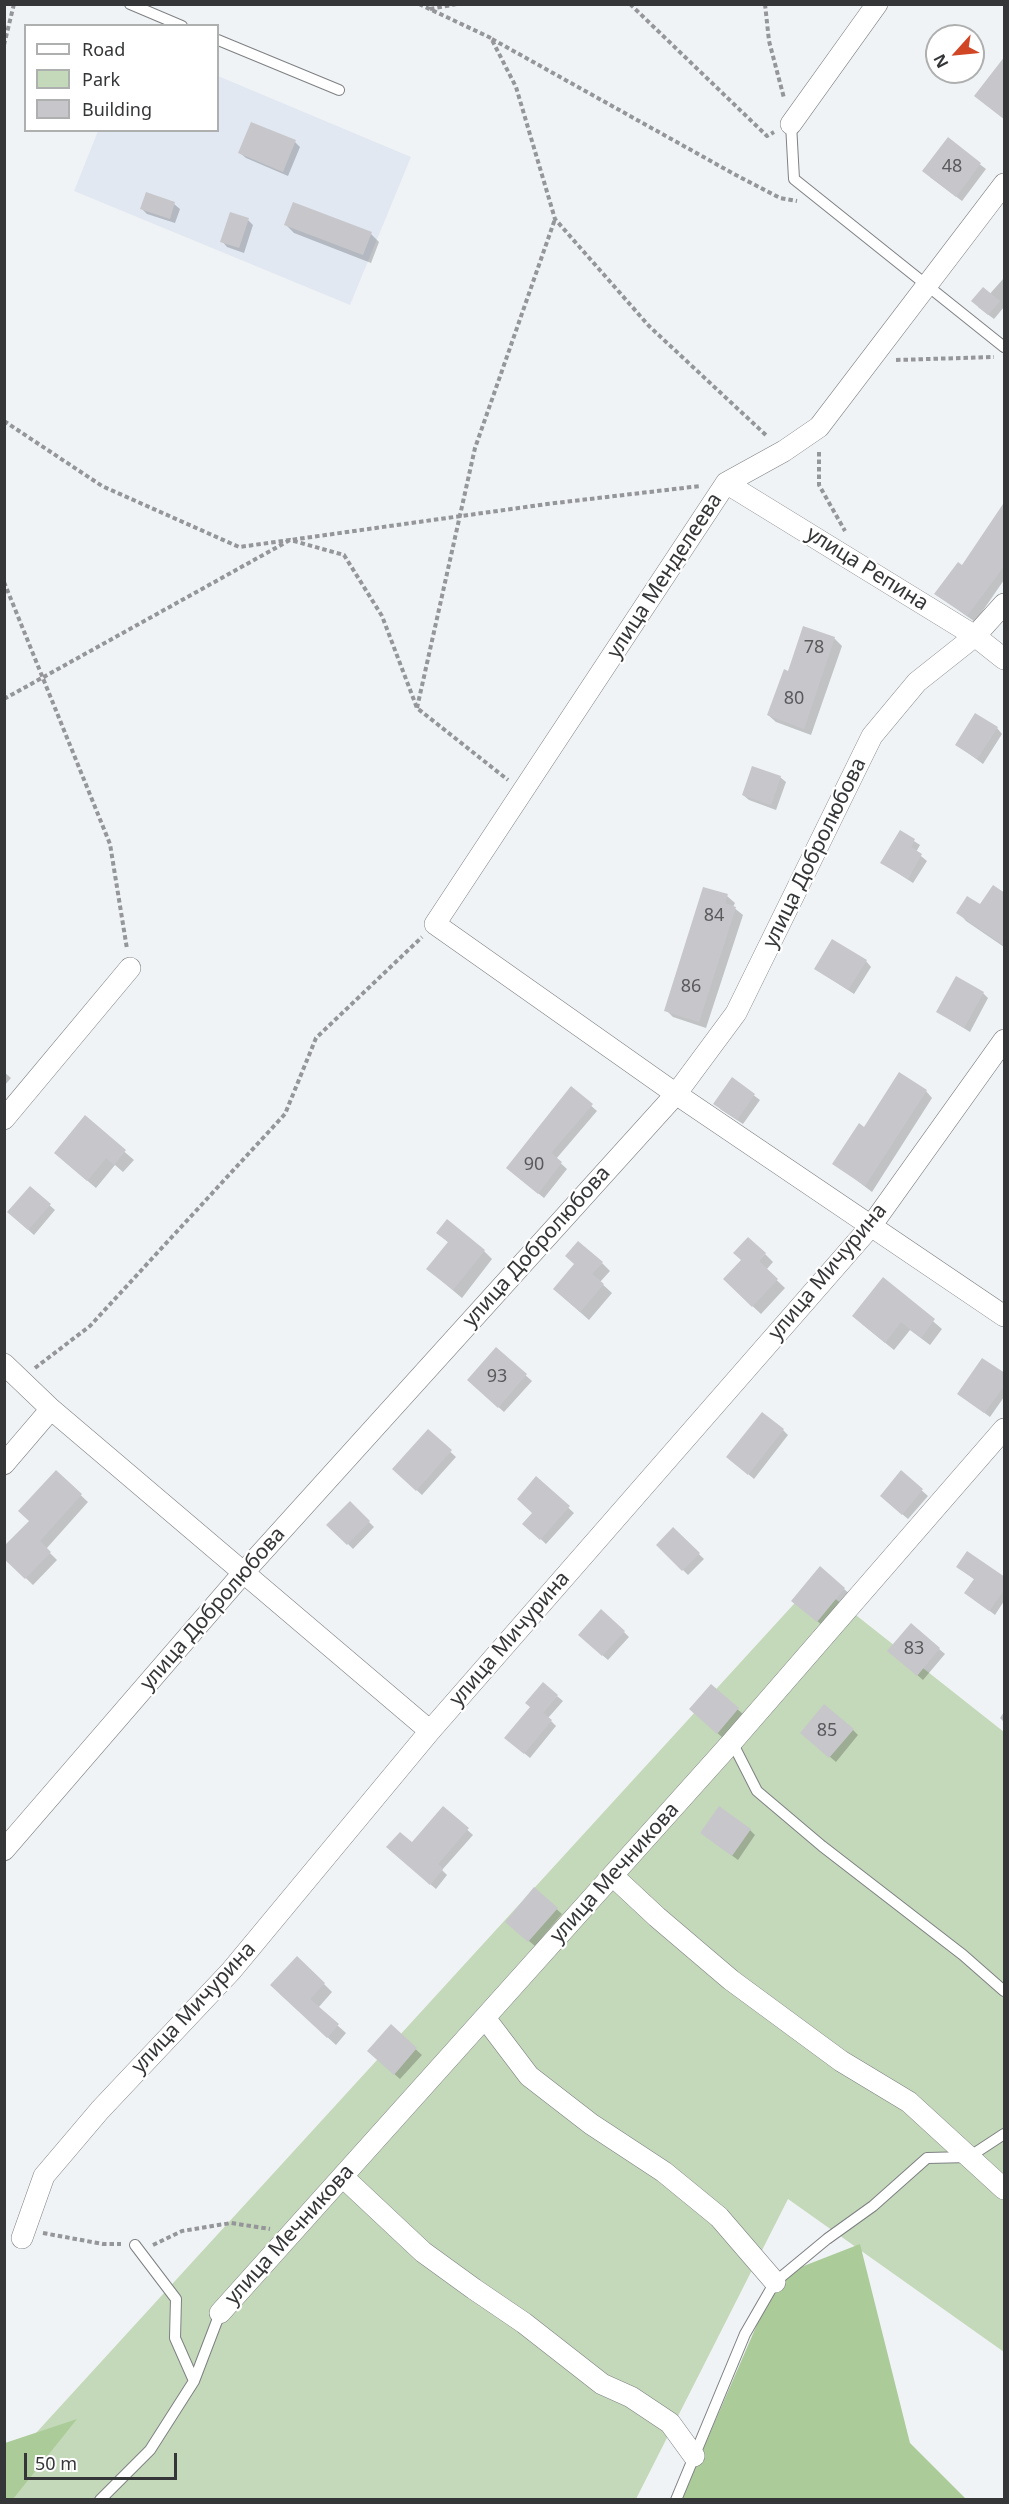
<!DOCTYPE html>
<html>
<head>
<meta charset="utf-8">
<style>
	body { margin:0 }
	#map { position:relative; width:1009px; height:2504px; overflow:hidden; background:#f0f3f6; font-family:"Noto Sans",sans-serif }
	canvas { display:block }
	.frame { position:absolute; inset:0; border:6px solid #353638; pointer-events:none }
	.legend { position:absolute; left:24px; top:24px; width:195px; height:108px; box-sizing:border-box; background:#fff; border:2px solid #aeafaf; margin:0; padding:8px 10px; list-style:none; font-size:18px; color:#353638 }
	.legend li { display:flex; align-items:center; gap:12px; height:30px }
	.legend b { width:30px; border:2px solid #aeafaf }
	.north { position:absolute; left:925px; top:24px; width:60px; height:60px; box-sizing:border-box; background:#fff; border:2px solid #aeafaf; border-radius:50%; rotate:243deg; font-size:16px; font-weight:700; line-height:24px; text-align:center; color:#353638 }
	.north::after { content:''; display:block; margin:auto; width:21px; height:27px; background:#d14726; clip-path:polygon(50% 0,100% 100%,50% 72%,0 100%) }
	.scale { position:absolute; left:24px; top:2453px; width:153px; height:27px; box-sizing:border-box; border:3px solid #353638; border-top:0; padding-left:8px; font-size:18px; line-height:21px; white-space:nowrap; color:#353638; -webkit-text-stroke:4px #fff; paint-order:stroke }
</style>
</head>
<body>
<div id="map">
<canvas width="1009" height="2504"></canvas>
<div class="frame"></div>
<ul class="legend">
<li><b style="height:8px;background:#fff"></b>Road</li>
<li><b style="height:16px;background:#c4d9b9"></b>Park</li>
<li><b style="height:16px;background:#c7c7cb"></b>Building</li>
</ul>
<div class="north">N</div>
<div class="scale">50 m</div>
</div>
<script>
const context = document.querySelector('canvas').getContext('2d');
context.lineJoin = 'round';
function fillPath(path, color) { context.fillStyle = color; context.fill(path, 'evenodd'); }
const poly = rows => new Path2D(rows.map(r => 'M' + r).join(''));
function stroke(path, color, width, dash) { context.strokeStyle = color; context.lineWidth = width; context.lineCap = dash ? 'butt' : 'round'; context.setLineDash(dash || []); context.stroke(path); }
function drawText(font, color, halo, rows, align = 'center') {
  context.font = font + ' "Noto Sans",sans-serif'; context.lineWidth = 4.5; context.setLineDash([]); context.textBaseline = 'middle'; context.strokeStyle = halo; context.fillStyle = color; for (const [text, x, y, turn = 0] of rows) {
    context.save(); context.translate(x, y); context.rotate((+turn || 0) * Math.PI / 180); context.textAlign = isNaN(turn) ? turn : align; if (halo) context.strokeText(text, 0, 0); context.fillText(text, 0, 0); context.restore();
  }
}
const built = poly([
	[218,76,411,157,350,305,74,191,98,131,218,130]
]);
const green = poly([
	[814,1582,1004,1732,1004,2352,788,2199,636,2499,5,2499,4,2468]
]);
const forest = poly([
	[860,2244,910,2443,966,2499,681,2500,778,2276],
	[77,2419,13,2499,5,2499,5,2443]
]);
const shadow = poly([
	[948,140,986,169,962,201,930,177],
	[295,142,300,147,288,176,246,158,240,153],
	[174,204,180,209,175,223,147,214,142,209],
	[248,220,253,225,244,253,227,247,222,241],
	[286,225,371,234,379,242,371,263,294,233],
	[1004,278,1004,307,994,319,978,307],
	[1004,520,1004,580,975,622,936,594],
	[804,628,835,639,842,646,811,735,776,722,768,715,789,672],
	[997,728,1002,734,983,764,957,745],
	[780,777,786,782,776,810,749,800,743,795],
	[900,832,920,845,916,852,927,861,913,883,882,863],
	[1004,895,1004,947,966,921,958,912,980,906],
	[727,896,735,903,733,907,743,915,706,1028,673,1017,666,1010],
	[866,961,871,967,854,994,816,969],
	[983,993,988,998,970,1032,938,1012],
	[4,1072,11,1078,4,1086],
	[732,1079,760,1100,743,1124,720,1109],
	[571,1088,597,1111,556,1159,567,1169,544,1198,513,1173],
	[926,1091,932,1098,872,1192,834,1163,864,1129],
	[85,1118,134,1160,123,1172,115,1165,96,1188,64,1161],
	[30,1188,55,1210,34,1235,14,1217],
	[438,1233,484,1251,492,1259,462,1298,437,1277,449,1243],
	[765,1254,773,1262,766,1270,785,1288,761,1314,733,1288],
	[602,1263,610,1271,600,1282,612,1293,589,1320,563,1297],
	[884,1279,942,1329,930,1345,910,1330,894,1350,862,1324],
	[496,1349,532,1381,504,1412,474,1385],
	[1004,1375,1004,1397,990,1417,959,1394],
	[783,1430,788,1435,754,1479,734,1462],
	[428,1431,456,1457,422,1495,399,1474],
	[56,1472,88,1502,46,1549,57,1560,33,1585,4,1557,30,1521],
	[902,1473,928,1496,908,1519,887,1501],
	[536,1478,574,1513,546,1544,530,1529,534,1513],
	[350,1503,374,1527,353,1549,329,1525],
	[673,1529,704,1559,688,1575,658,1545],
	[958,1567,1004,1579,1004,1601,995,1615,966,1593,975,1580],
	[844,1589,850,1594,823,1626,799,1606],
	[911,1625,945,1654,923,1680,895,1656],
	[624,1632,629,1637,608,1660,585,1640],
	[711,1686,744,1715,723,1738,696,1714],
	[557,1696,563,1701,548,1718,556,1726,530,1758,512,1743],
	[1004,1712,1004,1722,1000,1718],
	[853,1730,858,1735,836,1762,808,1738],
	[443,1808,473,1835,442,1870,447,1875,436,1889,394,1853,412,1844],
	[750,1830,755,1835,738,1860,702,1833],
	[535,1890,562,1914,535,1946,512,1927],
	[324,1984,332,1992,318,2008,346,2033,336,2045,280,1994],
	[391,2027,422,2055,400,2079,374,2056]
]);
const building = poly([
	[1005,56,1005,120,974,96],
	[251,122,296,140,283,172,238,153],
	[948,137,981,163,956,197,922,171],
	[146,192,175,202,170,219,140,209],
	[293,202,372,232,363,255,284,225],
	[230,212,249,218,239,248,220,242],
	[983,287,1000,301,988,315,971,301],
	[1005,501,1005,565,967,616,934,594,958,562,962,565],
	[803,626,835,637,804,729,767,715,784,669,788,671],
	[975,713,998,727,977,759,955,745],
	[752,766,781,776,771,805,742,795],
	[900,830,915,839,911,847,922,854,908,879,880,863],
	[993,885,1005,893,1005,946,956,913,967,896,980,904],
	[703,887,728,894,725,903,736,907,699,1022,664,1011],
	[832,939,867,960,848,990,814,969],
	[956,976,984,992,964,1028,936,1012],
	[899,1072,927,1090,865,1186,832,1164,859,1123,864,1127],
	[732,1077,755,1094,737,1120,713,1104],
	[571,1086,593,1104,551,1153,562,1162,538,1194,506,1168],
	[85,1115,126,1150,114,1165,106,1158,87,1181,54,1153],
	[30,1186,51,1204,28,1230,7,1212],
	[447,1219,485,1250,453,1290,426,1269,448,1242,436,1233],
	[748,1237,766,1253,759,1261,778,1279,752,1307,723,1279,741,1260,733,1253],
	[578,1241,603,1262,592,1274,604,1284,580,1312,553,1289,574,1264,565,1256],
	[883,1277,935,1319,921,1338,901,1322,885,1343,852,1316],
	[496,1347,527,1374,498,1408,467,1380],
	[982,1358,1005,1373,1005,1385,984,1413,957,1394],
	[762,1412,784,1429,748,1475,726,1457],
	[428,1429,452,1450,416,1491,392,1469],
	[56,1470,82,1494,40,1541,51,1552,25,1579,4,1559,4,1546,29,1521,18,1511],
	[901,1470,923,1489,902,1515,880,1496],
	[536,1476,570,1506,540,1540,522,1524,532,1513,517,1499],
	[350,1501,370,1521,347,1545,326,1525],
	[673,1527,700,1553,682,1571,656,1545],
	[967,1551,1005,1577,1005,1589,989,1611,964,1593,974,1579,956,1567],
	[820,1566,845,1588,817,1622,791,1601],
	[601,1609,625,1631,602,1656,578,1635],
	[911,1623,940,1648,917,1676,887,1651],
	[543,1682,558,1695,543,1713,552,1720,524,1754,504,1738,530,1707,525,1703],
	[711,1684,739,1708,717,1734,689,1709],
	[824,1704,854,1729,829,1758,800,1733],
	[443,1806,469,1828,438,1864,443,1869,430,1885,386,1847,400,1832,412,1842],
	[719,1806,751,1829,732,1856,700,1833],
	[534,1887,558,1908,528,1942,505,1922],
	[297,1956,325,1983,310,1999,339,2024,327,2038,270,1985],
	[391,2024,417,2048,394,2075,367,2051]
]);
const path = poly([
	[419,4,491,38,516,87,555,219,649,326,768,437],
	[630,4,767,136,774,132],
	[765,4,769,41,784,98],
	[430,9,457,4],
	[492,39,734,174,780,198,797,201],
	[4,45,14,4],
	[896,360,994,357],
	[4,421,102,486,239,547,290,540,344,555,382,616,417,708,508,780],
	[819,452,819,485,845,531],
	[4,582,110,844,127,949],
	[4,699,290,540,547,504,700,486],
	[417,708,475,448,555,219],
	[35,1368,90,1326,285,1114,316,1038,422,937],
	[43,2233,103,2244,121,2244],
	[153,2245,182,2231,231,2223,270,2229]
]);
const lane = poly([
	[130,4,182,26],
	[218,40,339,90],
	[791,124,794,179,1004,347],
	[732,1742,757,1791,822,1846,963,1955,1004,1991],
	[135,2245,176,2299,175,2338,194,2381],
	[100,2500,150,2450,194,2381,220,2313],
	[676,2500,745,2334,775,2282,827,2239,873,2206,927,2158,969,2157,1004,2134]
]);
const street = poly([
	[791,124,877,4],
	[1004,184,819,427,784,451,726,483,435,924,676,1094,1004,1316],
	[726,483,975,636,1004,659],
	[4,1119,130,968],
	[4,1364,51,1409,430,1731],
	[4,1464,51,1409],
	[4,1850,244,1572,676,1094,736,1013,872,736,917,682,975,636,1004,604],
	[613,1876,657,1917,731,1980,841,2061,909,2102,1004,2189],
	[485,2018,529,2076,591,2124,664,2172,719,2217,775,2282],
	[343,2177,423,2252,474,2289,524,2323,602,2384,631,2397,670,2423,694,2456],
	[22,2238,44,2176,100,2110,231,1971,430,1731,871,1226,1004,1040],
	[220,2313,732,1742,1004,1429]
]);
const numberNames = [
	["48",952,167],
	["78",814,648],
	["80",794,699],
	["84",714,916],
	["86",691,987],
	["90",534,1165],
	["93",497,1377],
	["83",914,1649],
	["85",827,1731]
];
const streetNames = [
	["улица Репина",867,569,32],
	["улица Менделеева",665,576,-57],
	["улица Добролюбова",815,853,-64],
	["улица Добролюбова",537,1247,-48],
	["улица Мичурина",828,1272,-50],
	["улица Добролюбова",213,1609,-49],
	["улица Мичурина",510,1639,-49],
	["улица Мечникова",615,1873,-48],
	["улица Мичурина",194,2008,-47],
	["улица Мечникова",290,2235,-48]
];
fillPath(built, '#e1e8f2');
fillPath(green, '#c4d9b9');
fillPath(forest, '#abcc99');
fillPath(shadow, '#0003');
fillPath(building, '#c7c7cb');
stroke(lane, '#7e8083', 12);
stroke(street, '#7e8083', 22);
stroke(path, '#949699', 4, [4.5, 3]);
stroke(lane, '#fff', 10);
stroke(street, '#fff', 21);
drawText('18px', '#5a5a5d', null, numberNames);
drawText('21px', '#353638', '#fff', streetNames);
</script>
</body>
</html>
